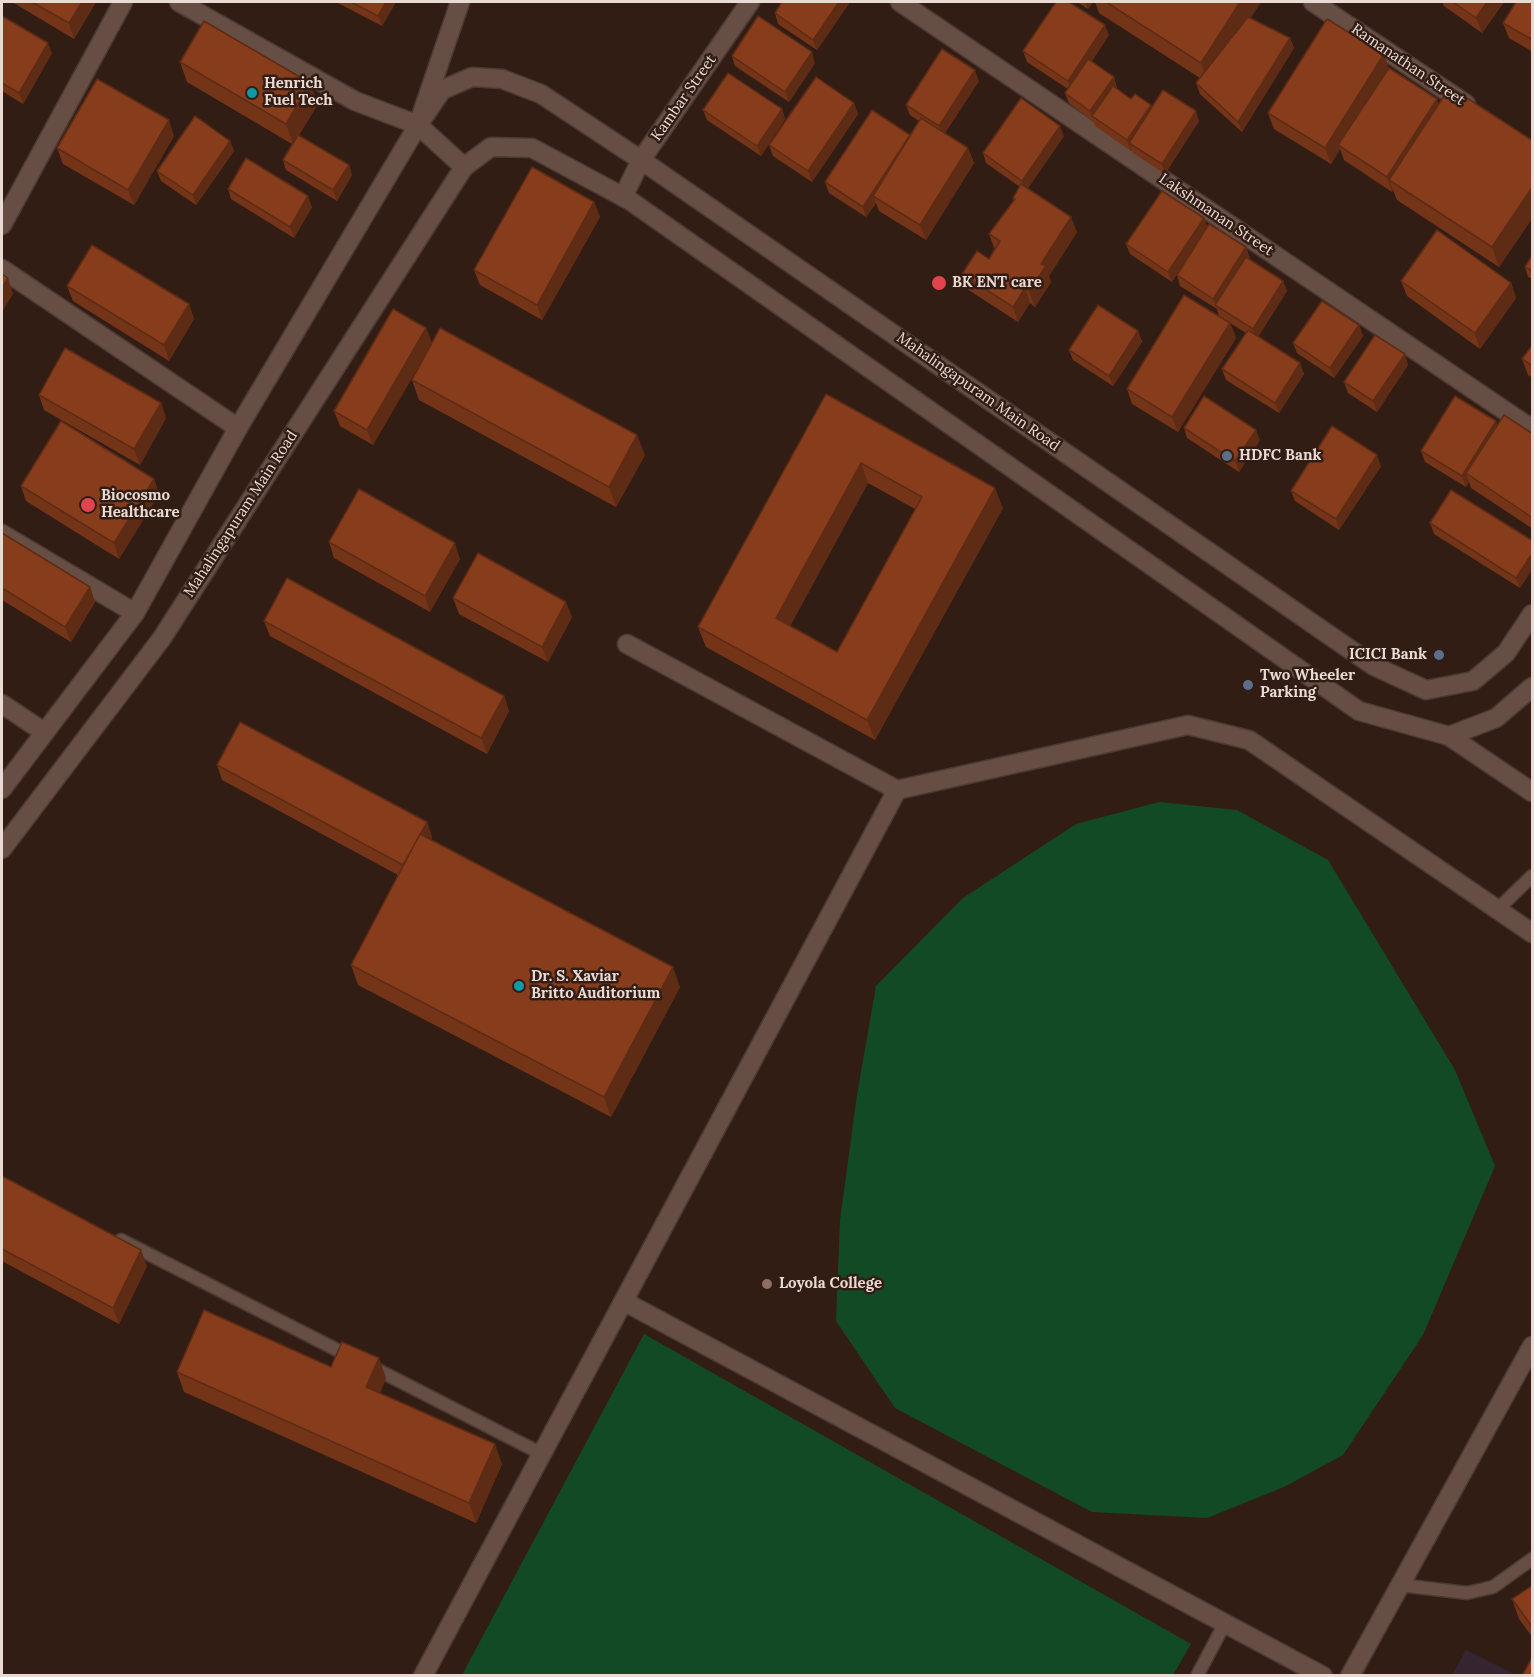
<!DOCTYPE html>
<html>
<head>
<meta charset="utf-8">
<style>
	body { margin:0 }
	#map { position:relative; width:1534px; height:1677px; overflow:hidden; background:#321d15; font-family:Lora,serif }
	canvas { display:block }
	.frame { position:absolute; inset:0; border:3px solid #e9dad4; pointer-events:none }
</style>
</head>
<body>
<div id="map">
<canvas width="1534" height="1677"></canvas>
<div class="frame"></div>
</div>
<script>
const context = document.querySelector('canvas').getContext('2d');
context.lineJoin = 'round';
function fillPath(path, color) { context.fillStyle = color; context.fill(path, 'evenodd'); }
const poly = rows => new Path2D(rows.map(r => 'M' + r).join(''));
function stroke(path, color, width, dash) { context.strokeStyle = color; context.lineWidth = width; context.lineCap = dash ? 'butt' : 'round'; context.setLineDash(dash || []); context.stroke(path); }
function drawText(font, color, halo, rows, align = 'center') {
  context.font = font + ' Lora,serif'; context.lineWidth = 5; context.setLineDash([]); context.textBaseline = 'middle'; context.strokeStyle = halo; context.fillStyle = color; for (const [text, x, y, turn = 0] of rows) {
    context.save(); context.translate(x, y); context.rotate((+turn || 0) * Math.PI / 180); context.textAlign = isNaN(turn) ? turn : align; if (halo) context.strokeText(text, 0, 0); context.fillText(text, 0, 0); context.restore();
  }
}
const commercial = poly([
	[1466,1650,1516,1675,1452,1675]
]);
const green = poly([
	[1159,802,1237,810,1328,860,1455,1070,1495,1166,1423,1335,1343,1455,1284,1487,1207,1518,1092,1512,895,1408,836,1321,840,1220,857,1095,876,986,963,898,1076,824],
	[644,1334,1191,1644,1173,1675,462,1675]
]);
const lane = poly([
	[1498,909,1532,876],
	[121,1240,351,1357],
	[372,1367,542,1454],
	[1400,1585,1467,1593,1493,1587,1532,1559],
	[1197,1676,1225,1623]
]);
const street = poly([
	[179,2,355,101,418,125,460,2],
	[900,2,1532,429],
	[1313,2,1466,104],
	[623,197,641,160,750,2],
	[2,225,123,2],
	[2,269,238,428],
	[2,534,135,613],
	[2,704,44,732],
	[1449,736,1532,792],
	[897,790,1188,725,1249,740,1532,933],
	[625,1302,1323,1676],
	[423,1676,897,790,627,644],
	[1350,1676,1532,1346]
]);
const secondary = poly([
	[418,125,464,167],
	[2,789,135,613,238,428,418,125,442,90,472,77,502,79,541,94,641,160,1374,666,1426,690,1473,681,1506,653,1532,614],
	[2,849,162,638,464,167,491,147,532,148,629,200,1359,711,1449,736,1496,718,1532,687]
]);
const wall = poly([
	[12,2,96,2,74,39],
	[336,2,396,2,382,26],
	[782,2,850,2,817,50,778,24,775,13],
	[1077,2,1093,2,1088,9],
	[1095,2,1261,2,1250,18,1290,38,1294,48,1242,132,1200,94,1196,83,1200,78,1099,13],
	[1442,2,1504,2,1482,33,1444,6],
	[1533,2,1533,52,1509,38,1503,23],
	[2,16,52,53,23,104,2,91],
	[1109,35,1092,61,1114,77,1117,88,1117,89,1131,99,1151,105,1152,107,1199,121,1165,174,1133,153,1132,150,1131,151,1095,126,1093,121,1069,103,1065,93,1068,89,1027,62,1023,51],
	[732,56,815,63,789,102,735,66],
	[180,62,310,83,318,104,299,135,349,165,352,175,337,201,286,170,283,160,292,144,187,82],
	[1389,68,1439,104,1533,141,1533,217,1499,267,1397,200,1393,190,1392,192,1344,160,1340,149,1331,164,1274,129,1268,113],
	[979,81,945,133,968,148,974,163,926,240,879,211,876,203,866,217,829,193,825,182,910,136,919,121,910,115,906,105],
	[854,103,858,114,812,182,773,156,769,145],
	[782,109,785,119,761,156,707,120,703,110],
	[174,136,134,205,63,164,57,148],
	[1064,136,1028,188,1077,232,1049,276,1051,282,1035,307,1030,303,1018,322,967,289,962,274,989,259,995,250,989,234,1014,201,1013,198,1020,187,986,163,983,153],
	[230,141,234,151,196,205,161,181,157,171],
	[228,189,312,207,294,238,231,199],
	[594,202,600,217,542,320,480,285,474,270],
	[1204,218,1207,227,1246,247,1250,258,1249,259,1283,281,1287,291,1258,337,1304,374,1279,413,1226,380,1222,369,1246,333,1219,316,1217,309,1180,286,1177,275,1180,269,1172,282,1130,254,1126,244],
	[1533,254,1533,279,1528,277,1525,267],
	[1401,281,1511,283,1516,298,1480,349,1407,296],
	[67,286,189,304,194,319,169,361,73,301],
	[1230,323,1236,338,1178,432,1132,404,1127,389],
	[1359,325,1363,336,1334,378,1297,353,1293,343],
	[426,328,432,343,373,445,340,426,334,411],
	[1138,331,1142,342,1113,386,1073,360,1069,350],
	[1533,344,1533,378,1528,375,1522,359],
	[1405,354,1408,365,1377,412,1348,393,1344,382],
	[412,380,645,455,616,507,419,400],
	[826,394,1003,508,875,740,706,647,698,627],
	[868,483,915,509,837,652,790,626],
	[39,395,161,403,166,418,140,465,44,410],
	[1496,421,1497,425,1533,434,1533,529,1471,488,1469,482,1466,487,1425,462,1421,451],
	[1184,428,1260,440,1239,472,1187,438],
	[1381,466,1339,530,1295,501,1291,491],
	[154,479,159,494,119,559,26,501,21,486],
	[1430,523,1533,541,1533,568,1520,588,1434,534],
	[2,533,90,587,95,602,71,642,2,600],
	[329,542,460,559,430,612,334,558],
	[453,598,572,617,548,662,459,614],
	[264,621,504,696,509,711,487,754,270,636],
	[217,765,427,822,432,837,431,840,680,987,611,1117,358,985,351,965,398,875,222,780],
	[2,1176,147,1266,119,1324,2,1261],
	[331,1367,386,1378,380,1393,502,1464,476,1523,184,1392,177,1372],
	[1533,1585,1533,1638,1519,1619,1512,1599]
]);
const shadedWall = poly([
	[82,2,96,2,74,39,69,23],
	[386,2,396,2,382,26,378,16],
	[839,2,850,2,817,50,813,40],
	[1085,2,1093,2,1088,9],
	[1240,2,1261,2,1208,83,1201,63],
	[1487,2,1504,2,1482,33,1476,18],
	[1105,25,1109,35,1072,91,1068,81],
	[1290,38,1294,48,1242,132,1238,122],
	[48,43,52,53,23,104,19,93],
	[812,52,815,63,789,102,785,92],
	[1384,54,1389,69,1338,145,1340,149,1331,164,1325,148],
	[975,70,979,81,943,136,939,126],
	[1114,77,1117,88,1095,119,1092,116,1090,111],
	[310,83,318,104,293,144,286,124],
	[1437,99,1443,115,1389,180,1393,190,1392,192,1387,177],
	[854,103,858,114,812,182,808,171],
	[1151,105,1155,115,1129,143,1132,150,1131,151,1127,140],
	[782,109,785,119,761,156,757,146],
	[1196,111,1199,121,1165,174,1162,164],
	[169,120,174,136,134,205,128,190],
	[1060,126,1064,136,1026,191,1022,181],
	[910,135,914,145,873,196,876,203,866,217,863,207],
	[230,141,234,151,196,205,193,195],
	[968,148,974,163,926,240,920,225],
	[349,165,352,175,337,201,333,190],
	[1533,186,1533,217,1499,267,1492,247],
	[308,196,312,207,294,238,290,227],
	[594,202,600,217,542,320,537,305],
	[1071,217,1077,232,1049,276,1051,282,1035,307,1029,291,1041,264],
	[1204,218,1208,228,1172,282,1168,272],
	[1246,247,1250,258,1218,307,1216,305,1213,299],
	[8,278,13,294,2,312,2,288],
	[1283,281,1287,291,1256,340,1253,329],
	[1511,283,1516,298,1480,349,1475,333],
	[1025,288,1030,303,1018,322,1013,307],
	[189,304,194,319,169,361,164,345],
	[1230,323,1236,338,1178,432,1172,417],
	[1359,325,1363,336,1334,378,1330,368],
	[426,328,432,343,373,445,367,430],
	[1138,331,1142,342,1113,386,1109,376],
	[1405,354,1408,365,1377,412,1373,401],
	[1300,363,1304,374,1279,413,1275,403],
	[161,403,166,418,140,465,134,449],
	[1496,421,1499,431,1466,473,1469,482,1466,487,1462,476],
	[1256,430,1260,440,1239,472,1235,461],
	[637,435,645,455,616,507,609,487],
	[1377,455,1381,466,1339,530,1336,519],
	[861,463,868,483,783,639,776,618],
	[154,479,159,494,119,559,114,543],
	[995,488,1003,508,875,740,867,720],
	[455,543,460,559,430,612,425,596],
	[1533,552,1533,568,1520,588,1516,578],
	[90,587,95,602,71,642,65,627],
	[566,602,572,617,548,662,542,647],
	[504,696,509,711,487,754,481,738],
	[427,822,432,837,409,881,403,865],
	[673,967,680,987,611,1117,604,1097],
	[141,1250,147,1266,119,1324,113,1308],
	[379,1358,386,1378,374,1407,366,1387],
	[495,1444,502,1464,476,1523,469,1503]
]);
const building = poly([
	[32,2,82,2,69,23,32,2],
	[351,2,386,2,378,16,351,2],
	[782,2,839,2,813,40,775,13,782,2],
	[1056,2,1069,2,1105,25,1068,81,1023,51,1056,2],
	[1106,2,1240,2,1201,63,1106,2],
	[1453,2,1487,2,1476,18,1453,2],
	[1516,2,1533,2,1533,40,1503,23,1516,2],
	[2,16,48,43,19,93,2,83,2,16],
	[758,16,812,52,785,92,732,56,758,16],
	[1248,17,1290,38,1238,122,1196,83,1248,17],
	[1327,19,1384,54,1325,148,1268,113,1327,19],
	[204,21,310,83,286,124,180,62,204,21],
	[942,49,975,70,939,126,906,105,942,49],
	[1088,59,1114,77,1090,111,1065,93,1088,59],
	[1389,68,1437,99,1387,177,1338,145,1389,68],
	[728,73,782,109,757,146,703,110,728,73],
	[816,77,854,103,808,171,769,145,816,77],
	[97,79,169,120,128,190,57,148,97,79],
	[1113,86,1131,99,1135,94,1151,105,1127,140,1092,116,1113,86],
	[1450,87,1533,141,1533,186,1492,247,1389,180,1450,87],
	[1163,90,1196,111,1162,164,1129,143,1163,90],
	[1021,98,1060,126,1022,181,983,153,1021,98],
	[872,110,910,135,863,207,825,182,872,110],
	[195,116,230,141,193,195,157,171,195,116],
	[921,118,968,148,920,225,873,196,921,118],
	[298,135,349,165,333,190,283,160,298,135],
	[246,158,308,196,290,227,228,189,246,158],
	[532,167,594,202,537,305,474,270,532,167],
	[1021,184,1071,217,1041,264,1046,266,1029,291,1025,288,1013,307,962,274,977,251,989,259,1000,241,989,234,1015,199,1013,198,1021,184],
	[1162,191,1204,218,1168,272,1126,244,1162,191],
	[1209,224,1246,247,1213,299,1177,275,1209,224],
	[1437,230,1511,283,1475,333,1401,281,1437,230],
	[92,245,189,304,164,345,67,286,92,245],
	[1533,254,1533,271,1525,267,1533,254],
	[1246,257,1283,281,1253,329,1215,305,1246,257],
	[2,274,8,278,2,288,2,274],
	[1184,295,1230,323,1172,417,1127,389,1184,295],
	[1322,301,1359,325,1330,368,1293,343,1322,301],
	[1098,305,1138,331,1109,376,1069,350,1098,305],
	[393,309,426,328,367,430,334,411,393,309],
	[440,328,637,435,609,487,412,380,440,328],
	[1248,330,1300,363,1275,403,1222,369,1248,330],
	[1375,335,1405,354,1373,401,1344,382,1375,335],
	[1533,344,1533,366,1522,359,1533,344],
	[65,348,161,403,134,449,39,395,65,348],
	[826,394,995,488,867,720,698,627,826,394],
	[861,463,922,497,837,652,776,618,861,463],
	[1204,396,1256,430,1235,461,1184,428,1204,396],
	[1455,396,1496,421,1462,476,1421,451,1455,396],
	[1504,415,1533,434,1533,518,1466,473,1504,415],
	[61,421,154,479,114,543,21,486,61,421],
	[1332,426,1377,455,1336,519,1291,491,1332,426],
	[359,489,455,543,425,596,329,542,359,489],
	[1451,490,1533,541,1533,552,1516,578,1430,523,1451,490],
	[2,533,90,587,65,627,2,588,2,533],
	[478,553,566,602,542,647,453,598,478,553],
	[287,578,504,696,481,738,264,621,287,578],
	[240,722,427,822,403,865,217,765,240,722],
	[420,834,673,967,604,1097,351,965,420,834],
	[2,1176,141,1250,113,1308,2,1249,2,1176],
	[204,1310,331,1367,342,1342,379,1358,366,1387,495,1444,469,1503,177,1372,204,1310],
	[1533,1585,1533,1628,1512,1599,1533,1585],
	[1533,1656,1533,1676,1522,1676,1533,1656]
]);
const markers = [
	[252,93,6,"#0f9aa8"],
	[939,283,8,"#e0444e"],
	[1227,456,6,"#5c6f8a"],
	[88,505,8,"#e0444e"],
	[1439,655,6,"#5c6f8a"],
	[1248,685,6,"#5c6f8a"],
	[519,986,6,"#0f9aa8"],
	[767,1284,6,"#8d6e63"]
];
const streetNames = [
	["Ramanathan Street",1408,65,34],
	["Kambar Street",684,98,-55],
	["Lakshmanan Street",1216,215,34],
	["Mahalingapuram Main Road",978,392,35],
	["Mahalingapuram Main Road",241,514,-57]
];
const poiNames = [
	["Henrich",264,84],
	["Fuel Tech",264,101],
	["BK ENT care",952,283],
	["HDFC Bank",1239,456],
	["Biocosmo",101,496],
	["Healthcare",101,513],
	["ICICI Bank",1427,655,"right"],
	["Two Wheeler",1260,676],
	["Parking",1260,693],
	["Dr. S. Xaviar",531,977],
	["Britto Auditorium",531,994],
	["Loyola College",779,1284]
];
fillPath(commercial, '#352530');
fillPath(green, '#134a26');
stroke(lane, '#4b3a34', 15);
stroke(street, '#4b3a34', 21);
stroke(secondary, '#4b3a34', 21);
stroke(lane, '#674e45', 12);
stroke(street, '#674e45', 18);
stroke(secondary, '#674e45', 18);
fillPath(wall, '#743418');
fillPath(shadedWall, '#5e2b14');
fillPath(building, '#873d1c');
stroke(building, '#5e2b14', 1.5);
for (const [x, y, r, color] of markers) { const dot = new Path2D(); dot.arc(x, y, r, 0, 2 * Math.PI); context.fillStyle = color; context.fill(dot); stroke(dot, '#321d15', 2); }
drawText('15px', '#e9dad4', '#321d15', streetNames);
drawText('bold 15px', '#e9dad4', '#321d15', poiNames, 'left');
</script>
</body>
</html>
